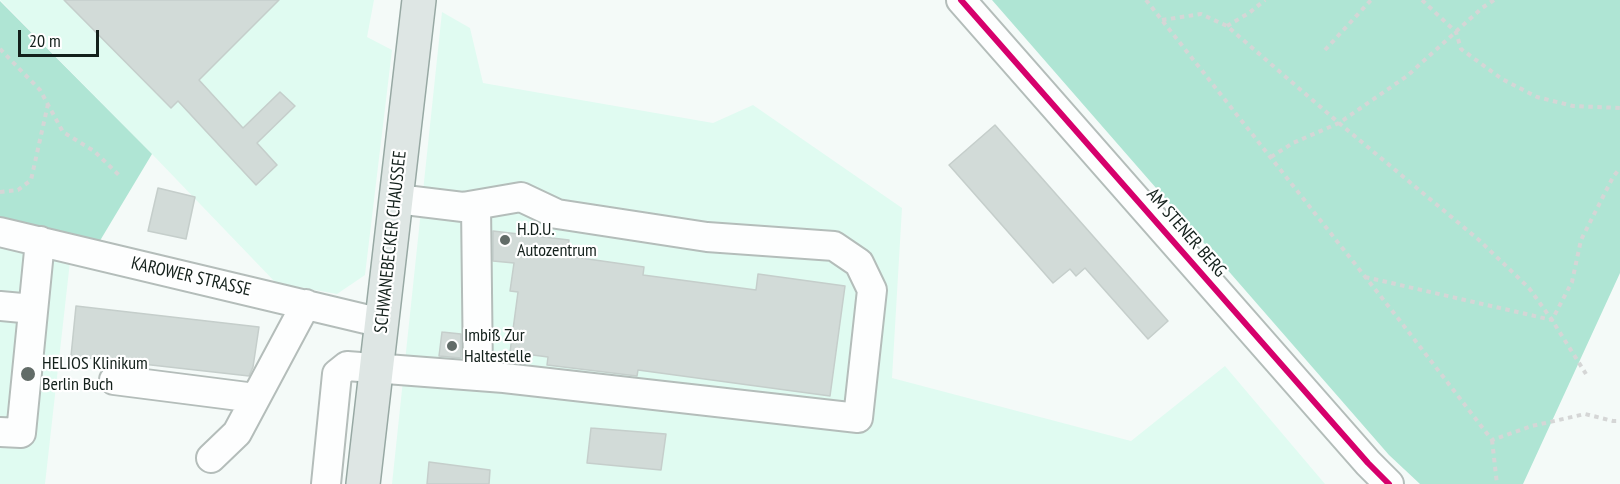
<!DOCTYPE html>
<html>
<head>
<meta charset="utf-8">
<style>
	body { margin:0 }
	#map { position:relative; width:1620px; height:484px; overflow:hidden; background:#f4faf8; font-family:"PT Sans Narrow",sans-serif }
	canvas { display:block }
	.scale { position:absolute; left:18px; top:30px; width:81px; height:27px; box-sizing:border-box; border:3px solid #13201b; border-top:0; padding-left:8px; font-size:18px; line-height:21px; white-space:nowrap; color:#13201b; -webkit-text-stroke:4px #fff; paint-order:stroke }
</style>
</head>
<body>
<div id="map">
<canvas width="1620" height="484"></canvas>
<div class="scale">20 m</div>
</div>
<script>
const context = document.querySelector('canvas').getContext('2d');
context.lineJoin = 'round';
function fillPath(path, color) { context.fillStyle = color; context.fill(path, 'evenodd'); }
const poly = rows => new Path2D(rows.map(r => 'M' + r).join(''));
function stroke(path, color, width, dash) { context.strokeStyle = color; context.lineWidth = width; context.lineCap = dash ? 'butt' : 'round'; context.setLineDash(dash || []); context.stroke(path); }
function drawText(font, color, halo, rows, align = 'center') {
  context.font = font + ' "PT Sans Narrow",sans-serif'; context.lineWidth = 4.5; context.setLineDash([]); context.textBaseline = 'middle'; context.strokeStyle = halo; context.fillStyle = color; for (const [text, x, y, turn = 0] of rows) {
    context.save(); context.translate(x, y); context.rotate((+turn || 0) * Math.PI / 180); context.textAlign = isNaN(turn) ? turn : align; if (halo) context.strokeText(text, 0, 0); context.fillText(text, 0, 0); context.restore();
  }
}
const built = poly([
	[0,0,374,0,367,37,392,50,365,275,337,294,276,283,152,154],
	[442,12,470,28,483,83,713,123,753,105,902,208,892,378,1131,441,1225,366,1325,484,392,484],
	[0,199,75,217,45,484,0,484]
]);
const forest = poly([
	[992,0,1620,0,1620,273,1523,484,1420,484,1389,455],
	[0,1,152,154,98,244,0,221]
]);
const building = poly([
	[64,0,279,0,199,80,243,128,280,92,295,106,257,143,277,165,256,185,178,101,171,108,64,0],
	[995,125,1168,321,1148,339,1085,268,1076,276,1070,269,1053,283,949,165,995,125],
	[158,188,195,197,186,239,148,231,158,188],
	[493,231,569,240,567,256,644,267,643,275,756,290,758,274,845,286,830,396,638,370,637,376,547,365,548,357,510,352,518,292,510,291,514,263,493,261,493,231],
	[76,306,259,327,253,367,249,376,71,356,76,306],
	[442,332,461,334,461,358,439,356,442,332],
	[591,428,666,434,661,470,587,463,591,428],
	[429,462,490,470,489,484,427,484,429,462]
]);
const path = poly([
	[1146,0,1397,317,1492,440,1532,426,1585,414,1613,421,1620,421],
	[1422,0,1456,32,1461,49,1502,79,1537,97,1573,106,1620,108],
	[1162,20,1201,14,1227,26,1339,123,1479,240,1529,288,1552,320,1586,374],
	[1227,26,1249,13,1265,0],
	[0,49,40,90,63,132,94,151,121,177],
	[1325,50,1371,0],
	[1271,157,1293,143,1339,123,1407,76,1482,8,1494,0],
	[0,192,18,190,31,180,48,104],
	[1365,277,1552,320,1572,282,1581,240,1613,177,1620,168],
	[1492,440,1497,484]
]);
const minor = poly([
	[961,0,1368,463,1389,484],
	[476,206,478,375],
	[0,232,382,323],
	[0,306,33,309],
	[114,380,255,398],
	[0,432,21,433,40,241],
	[211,458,237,433,306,304],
	[326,484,337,374,347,366,504,378,858,418,872,290,859,263,834,246,707,237,557,214,521,197,463,207,397,199]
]);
const major = poly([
	[363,484,419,0]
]);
const cycleway = poly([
	[961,0,1368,463,1389,484]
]);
const markers = [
	[505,240,6,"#626c68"],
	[452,346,6,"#626c68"],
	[28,374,8,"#626c68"]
];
const poiNames = [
	["H.D.U.",517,230],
	["Autozentrum",517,251],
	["Imbiß Zur",464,336],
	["Haltestelle",464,357],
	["HELIOS Klinikum",42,364],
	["Berlin Buch",42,385]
];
const streetNames = [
	["AM STENER BERG",1186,233,49],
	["SCHWANEBECKER CHAUSSEE",391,242,-84],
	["KAROWER STRASSE",191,277,13]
];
fillPath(built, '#e0fbf1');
fillPath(forest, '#afe5d4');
fillPath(building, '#d2dbd8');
stroke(building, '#c5cecb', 1.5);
stroke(minor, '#b4bdba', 32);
stroke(major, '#97a8a3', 36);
stroke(path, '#d5d6d6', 4, [4.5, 4.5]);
stroke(minor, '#fdfefe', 28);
stroke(major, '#dee6e4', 33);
stroke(cycleway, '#d6006c', 6);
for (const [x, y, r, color] of markers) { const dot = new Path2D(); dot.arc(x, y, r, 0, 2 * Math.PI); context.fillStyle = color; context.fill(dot); stroke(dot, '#fff', 2); }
drawText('18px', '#13201b', '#fff', poiNames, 'left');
drawText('18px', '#13201b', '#fff', streetNames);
</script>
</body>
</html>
